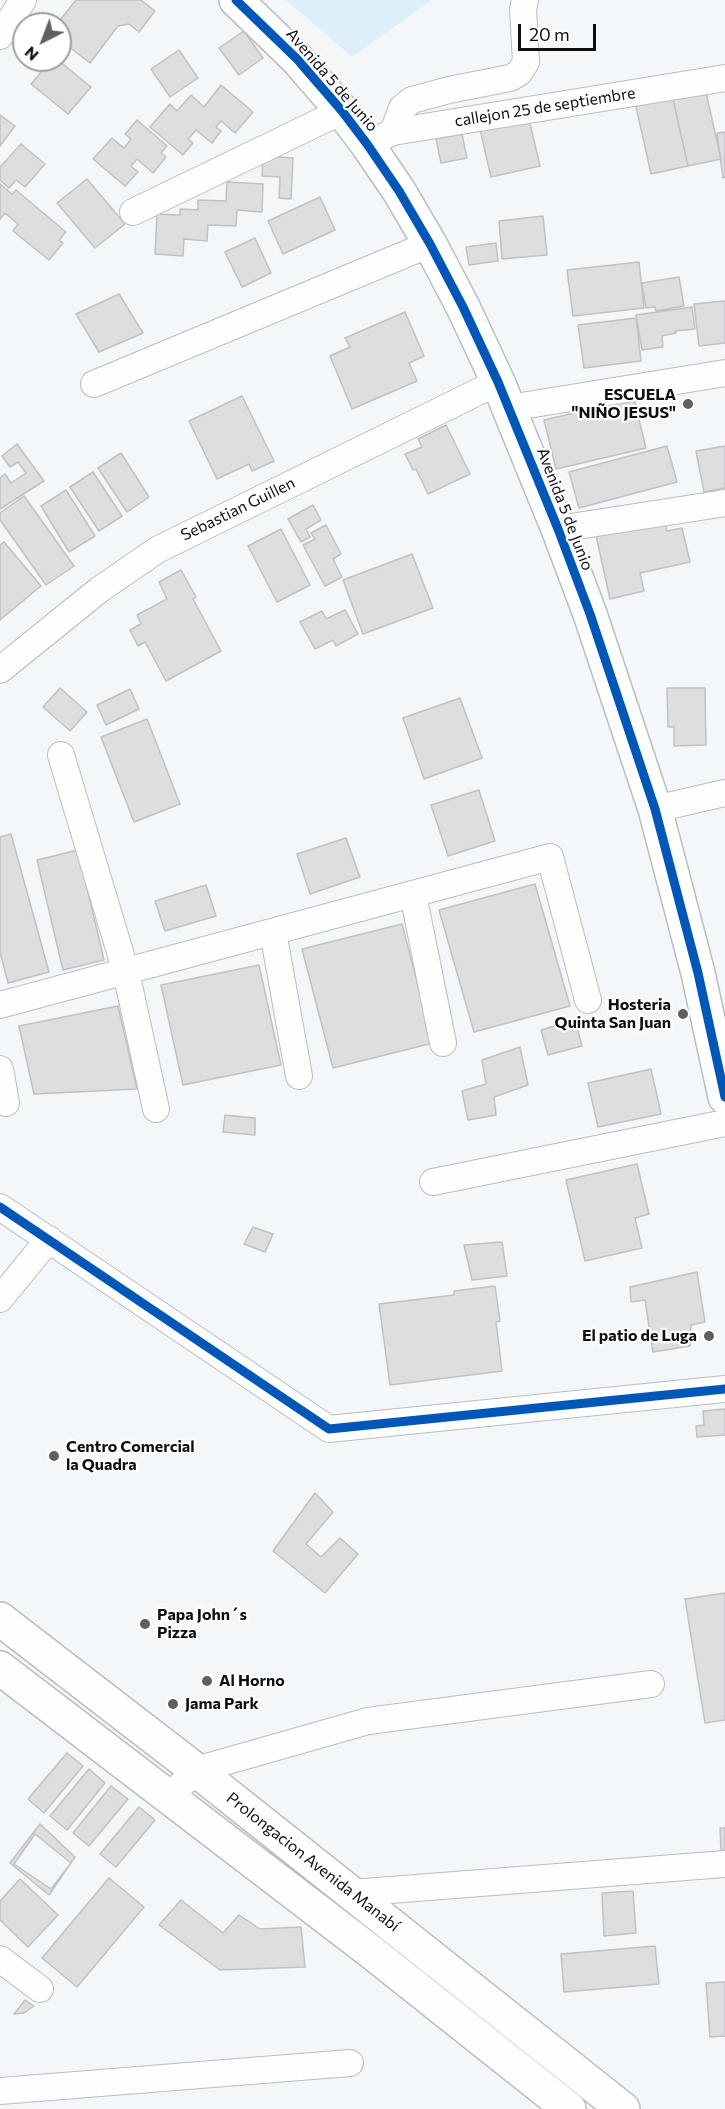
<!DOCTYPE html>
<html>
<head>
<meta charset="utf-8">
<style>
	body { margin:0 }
	#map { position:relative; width:725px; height:2109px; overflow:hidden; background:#f4f7f9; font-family:Commissioner,sans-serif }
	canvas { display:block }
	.north { position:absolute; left:12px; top:12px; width:60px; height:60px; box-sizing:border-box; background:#fff; border:2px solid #9e9f9f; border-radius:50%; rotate:222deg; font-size:16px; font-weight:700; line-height:24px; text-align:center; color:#0d0f10 }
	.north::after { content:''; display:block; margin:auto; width:21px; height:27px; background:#5e6062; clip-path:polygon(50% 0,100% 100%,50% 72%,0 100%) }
	.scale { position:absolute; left:518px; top:24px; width:78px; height:27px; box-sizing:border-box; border:3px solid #0d0f10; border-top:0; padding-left:8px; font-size:18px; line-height:21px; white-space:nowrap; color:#0d0f10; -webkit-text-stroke:4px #fff; paint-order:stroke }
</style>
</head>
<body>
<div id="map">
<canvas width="725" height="2109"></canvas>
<div class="north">N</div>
<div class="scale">20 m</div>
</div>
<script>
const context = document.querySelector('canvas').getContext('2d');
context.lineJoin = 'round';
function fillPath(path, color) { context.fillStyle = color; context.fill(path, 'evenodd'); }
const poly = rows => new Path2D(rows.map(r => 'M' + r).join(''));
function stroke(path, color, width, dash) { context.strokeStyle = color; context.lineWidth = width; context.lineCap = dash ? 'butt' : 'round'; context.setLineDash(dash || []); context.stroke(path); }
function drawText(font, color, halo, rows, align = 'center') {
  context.font = font + ' Commissioner,sans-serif'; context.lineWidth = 4.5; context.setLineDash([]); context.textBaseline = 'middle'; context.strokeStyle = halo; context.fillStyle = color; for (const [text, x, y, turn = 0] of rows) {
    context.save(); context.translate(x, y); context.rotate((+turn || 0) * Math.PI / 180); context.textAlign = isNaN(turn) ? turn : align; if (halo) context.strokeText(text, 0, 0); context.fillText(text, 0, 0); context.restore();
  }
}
const green = poly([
	[286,0,432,0,352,57]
]);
const building = poly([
	[76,0,141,0,155,11,139,32,129,24,118,26,90,63,60,40,60,24,57,24,76,0],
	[244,31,263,58,239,75,219,48,244,31],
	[179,50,198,78,170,97,151,69,179,50],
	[51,60,58,60,91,87,68,114,31,84,51,60],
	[221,85,253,112,235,133,221,121,216,127,221,131,212,143,196,130,188,139,193,143,183,155,150,127,170,104,177,111,191,95,204,107,221,85],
	[705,88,721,159,688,166,672,95,705,88],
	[672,95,688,166,651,174,635,102,672,95],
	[0,115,15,126,0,146,0,115],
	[528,115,540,166,491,177,479,125,528,115],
	[137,120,167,146,161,153,166,157,153,173,137,159,131,166,138,172,125,186,93,159,112,138,124,148,131,139,125,134,137,120],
	[725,132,725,177,723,178,717,133,725,132],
	[462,134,467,158,441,163,436,139,462,134],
	[21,144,45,164,25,187,16,180,9,188,0,180,0,167,21,144],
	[263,156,293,158,291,199,279,198,280,177,262,176,263,156],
	[87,179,125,224,95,248,57,203,87,179],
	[227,182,263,184,262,212,237,210,236,226,208,225,207,241,184,239,183,256,155,254,157,214,180,215,180,209,198,210,198,200,226,201,227,182],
	[0,184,12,194,16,190,66,232,59,240,63,243,49,260,13,231,18,224,5,213,0,219,0,184],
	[320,197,335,230,283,254,268,221,320,197],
	[543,216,547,255,502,259,499,221,543,216],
	[255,238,271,273,242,287,225,252,255,238],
	[496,243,498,261,469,265,466,247,496,243],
	[639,262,644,308,573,316,567,270,639,262],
	[679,277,684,306,656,311,655,307,646,308,642,283,679,277],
	[119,294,143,333,99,352,76,314,119,294],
	[725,301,725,343,699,346,694,304,725,301],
	[692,307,695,329,675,331,676,333,662,336,663,347,642,350,636,315,692,307],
	[405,312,424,356,409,363,417,381,352,409,330,356,350,347,345,338,405,312],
	[636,318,641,361,584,368,578,325,636,318],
	[242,396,274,461,252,471,249,464,217,479,189,421,242,396],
	[634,399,646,448,556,469,544,420,634,399],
	[446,425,470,474,428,494,416,469,413,470,405,454,422,447,418,439,446,425],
	[17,444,44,481,0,509,0,478,5,474,11,483,26,473,18,462,10,467,2,456,17,444],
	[667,446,677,482,579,508,569,472,667,446],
	[725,446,725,488,704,492,696,451,725,446],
	[121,453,149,497,127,512,98,468,121,453],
	[93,472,122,516,99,531,70,487,93,472],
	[66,490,95,536,69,552,41,506,66,490],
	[24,496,74,566,46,585,0,520,0,513,24,496],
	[313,505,321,520,306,529,310,537,301,542,288,519,313,505],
	[664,516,667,531,682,528,690,562,640,573,644,591,610,599,595,531,664,516],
	[326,525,341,554,333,559,342,577,325,586,303,545,315,539,311,533,326,525],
	[281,529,310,585,277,602,248,546,281,529],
	[4,542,41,586,0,620,0,545,4,542],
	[412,554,433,608,363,634,343,580,412,554],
	[181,570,196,597,193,599,221,651,166,681,145,642,138,646,130,630,141,624,137,615,167,599,159,582,181,570],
	[345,610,358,634,336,646,333,640,315,649,300,622,322,611,326,619,345,610],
	[60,688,87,712,70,731,43,707,60,688],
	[667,688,705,688,706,745,674,746,674,727,668,727,667,688],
	[130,689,139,709,106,725,97,705,130,689],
	[460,698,482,758,424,779,403,718,460,698],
	[147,719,180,804,134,822,101,737,147,719],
	[479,790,495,841,448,856,431,805,479,790],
	[11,834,49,972,8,983,0,952,0,837,11,834],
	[346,838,360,877,310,894,297,854,346,838],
	[78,850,104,960,63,970,37,860,78,850],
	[535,884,570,1006,474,1032,439,910,535,884],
	[206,885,216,916,165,931,155,901,206,885],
	[402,924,433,1043,333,1068,302,949,402,924],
	[259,965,281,1065,183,1085,161,985,259,965],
	[118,1006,137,1089,34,1094,19,1026,118,1006],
	[575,1020,582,1046,548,1055,541,1030,575,1020],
	[520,1047,528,1085,494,1097,496,1115,468,1120,462,1091,486,1084,482,1060,520,1047],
	[651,1069,661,1114,598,1127,588,1083,651,1069],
	[225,1115,255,1118,255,1135,223,1132,225,1115],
	[637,1164,649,1214,635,1218,642,1248,585,1261,566,1180,637,1164],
	[253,1227,273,1234,265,1252,244,1244,253,1227],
	[502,1242,507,1276,472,1280,464,1245,502,1242],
	[697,1272,705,1322,691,1325,690,1346,653,1352,645,1300,631,1302,630,1287,697,1272],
	[495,1286,500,1321,496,1322,502,1371,390,1385,379,1304,454,1295,454,1291,495,1286],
	[725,1409,725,1435,697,1437,696,1426,704,1425,703,1411,725,1409],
	[315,1493,333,1512,306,1544,321,1557,340,1538,358,1554,325,1593,273,1551,315,1493],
	[725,1593,725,1720,705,1723,685,1599,725,1593],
	[67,1753,83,1766,44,1813,28,1799,67,1753],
	[89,1769,105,1783,67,1830,50,1816,89,1769],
	[111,1786,128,1799,89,1846,73,1833,111,1786],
	[139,1807,155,1820,116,1867,100,1854,139,1807],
	[40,1824,75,1857,49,1895,10,1863,40,1824],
	[720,1828,725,1828,725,1850,721,1850,720,1828],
	[35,1834,71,1863,51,1889,14,1864,35,1834],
	[109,1878,144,1907,77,1987,42,1958,109,1878],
	[20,1879,58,1915,28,1947,0,1920,0,1901,20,1879],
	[633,1891,636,1933,604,1936,602,1893,633,1891],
	[181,1900,223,1933,239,1915,260,1929,301,1927,305,1967,220,1970,159,1925,181,1900],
	[655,1946,659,1984,564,1992,561,1954,655,1946],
	[725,1982,725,2036,710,2037,706,1983,725,1982],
	[25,2000,34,2006,24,2013,14,2014,25,2000]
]);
const street = poly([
	[0,36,23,0],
	[393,132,402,108,412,100,449,90,510,78,519,73,526,62,523,9,525,0],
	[367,144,393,132,725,78],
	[133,212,342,111],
	[94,384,430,244],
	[509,408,725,373],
	[558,529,725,503],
	[0,670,99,590,157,550,498,382],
	[61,755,126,972,156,1109],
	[655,809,725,793],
	[413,894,443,1043],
	[273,932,299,1076],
	[0,1005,550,857,588,1000],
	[0,1069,6,1103],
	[433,1182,725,1123],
	[0,1207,329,1429,725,1389],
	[0,1299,49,1239],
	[169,1797,196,1770,368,1721,651,1684],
	[352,1893,725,1864],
	[0,1959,40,1989],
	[0,2091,350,2063]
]);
const secondary = poly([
	[236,0,297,59,342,111,367,144,399,191,430,244,463,307,498,382,558,529,590,614,655,809,698,973,725,1097],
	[0,1619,196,1770,623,2109],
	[0,1668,370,1951,569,2109]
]);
const cycleway = poly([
	[236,0,297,59,342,111,367,144,399,191,430,244,463,307,498,382,558,529,590,614,655,809,698,973,725,1097],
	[0,1207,329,1429,725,1389]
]);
const markers = [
	[688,404,6,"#5e6062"],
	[683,1014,6,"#5e6062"],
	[709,1336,6,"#5e6062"],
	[54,1456,6,"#5e6062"],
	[145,1624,6,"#5e6062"],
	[207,1681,6,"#5e6062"],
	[173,1704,6,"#5e6062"]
];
const streetNames = [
	["Avenida 5 de Junio",332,80,49],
	["callejon 25 de septiembre",545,107,-9],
	["Sebastian Guillen",238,509,-26],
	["Avenida 5 de Junio",565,509,69],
	["Prolongacion Avenida Manabí",313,1862,38]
];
const poiNames = [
	["ESCUELA",676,395,"right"],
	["\"NIÑO JESUS\"",676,413,"right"],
	["Hosteria",671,1005,"right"],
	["Quinta San Juan",671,1023,"right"],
	["El patio de Luga",697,1336,"right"],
	["Centro Comercial",66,1447],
	["la Quadra",66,1465],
	["Papa John´s",157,1615],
	["Pizza",157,1633],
	["Al Horno",219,1681],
	["Jama Park",185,1704]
];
fillPath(green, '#ddf0fa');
fillPath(building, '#dcdee0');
stroke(building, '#bfc1c3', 1.5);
stroke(street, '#babdbe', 28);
stroke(secondary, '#babdbe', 36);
stroke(street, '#fdfefe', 26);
stroke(secondary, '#fdfefe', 33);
stroke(cycleway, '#0057b8', 9);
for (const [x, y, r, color] of markers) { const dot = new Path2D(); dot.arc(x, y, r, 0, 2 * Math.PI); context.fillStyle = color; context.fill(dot); stroke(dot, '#fff', 2); }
drawText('16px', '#0d0f10', '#fff', streetNames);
drawText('bold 16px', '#0d0f10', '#fff', poiNames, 'left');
</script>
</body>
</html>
